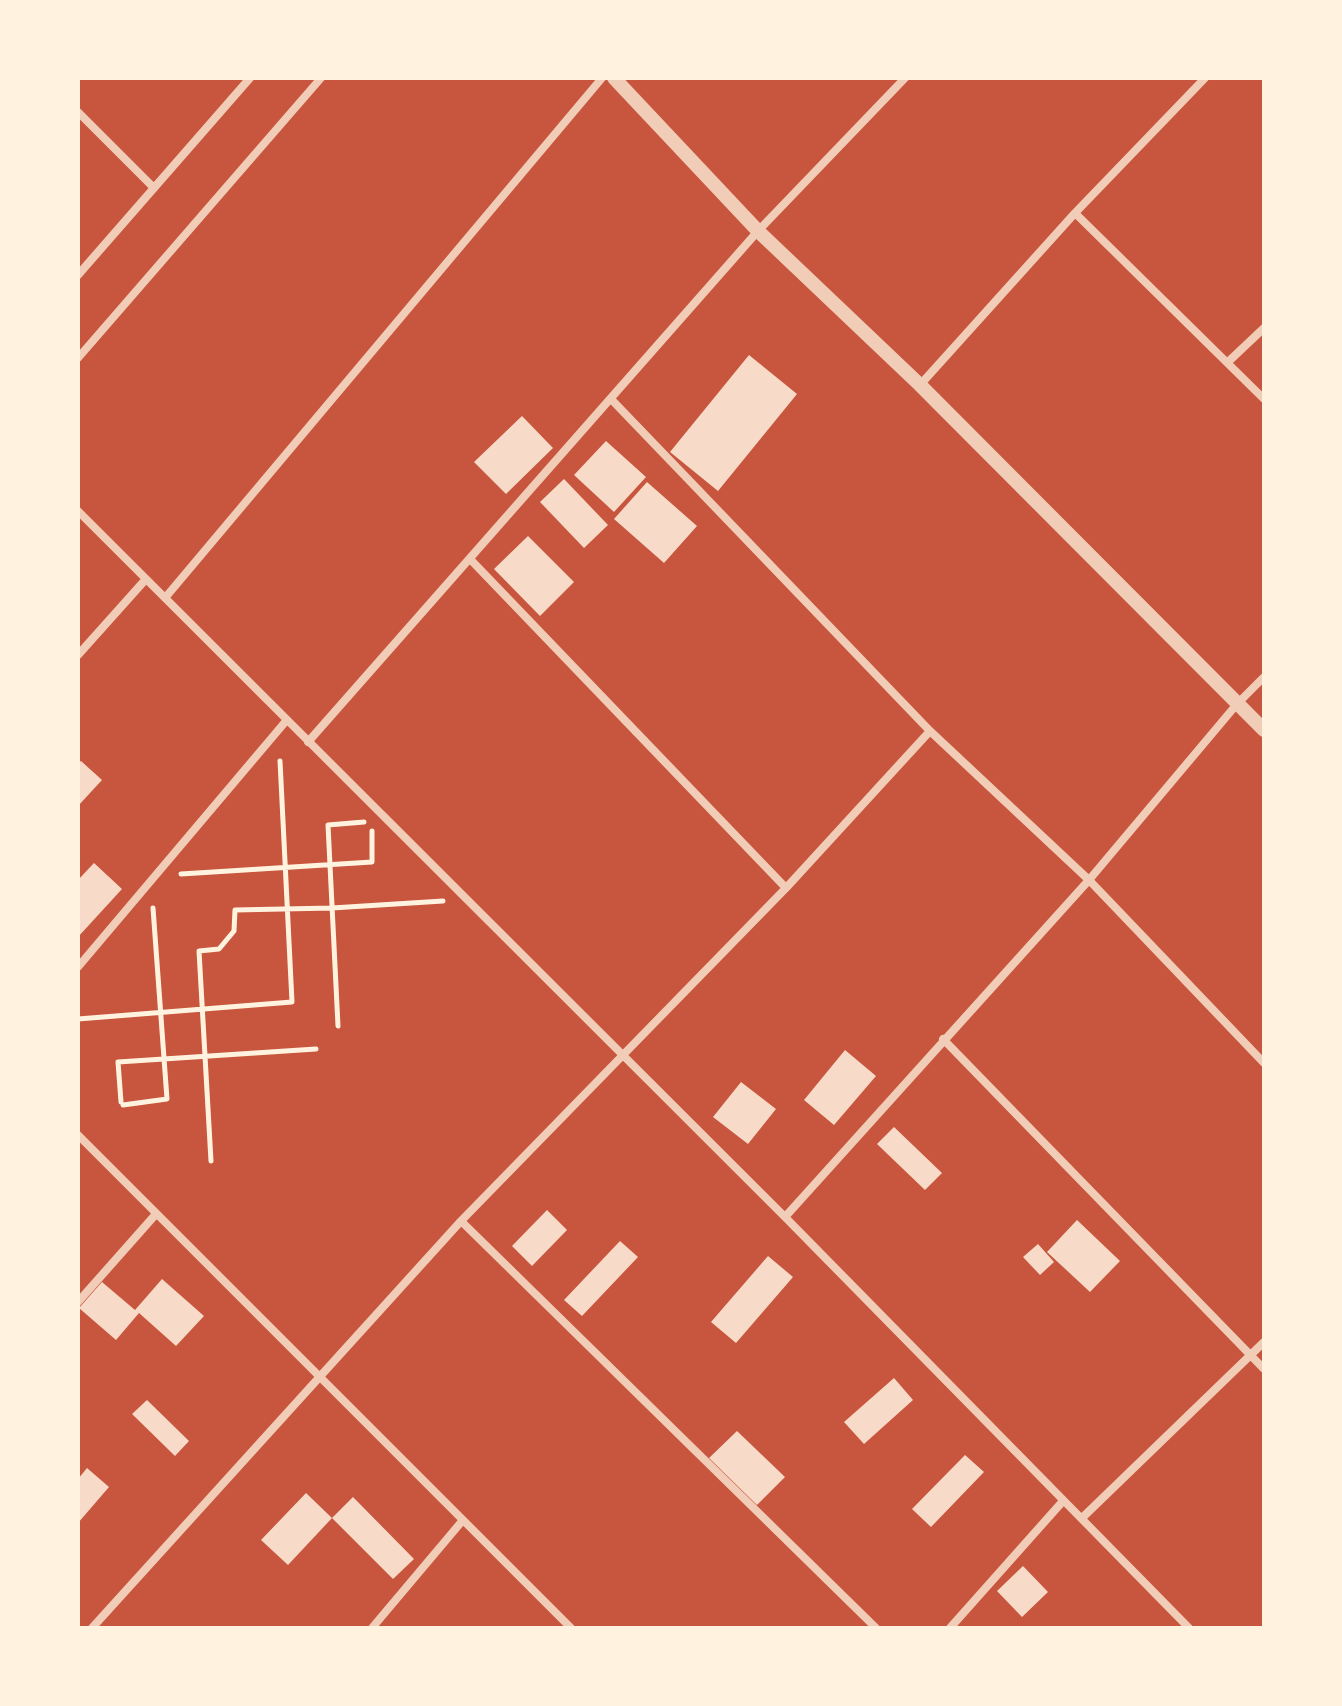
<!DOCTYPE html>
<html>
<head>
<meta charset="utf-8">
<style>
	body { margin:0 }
	#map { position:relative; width:1342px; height:1706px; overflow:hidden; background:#c8553d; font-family:"Open Sans",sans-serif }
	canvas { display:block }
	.frame { position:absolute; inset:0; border:80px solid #fff3e0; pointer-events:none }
</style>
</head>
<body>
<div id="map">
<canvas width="1342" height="1706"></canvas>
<div class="frame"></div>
</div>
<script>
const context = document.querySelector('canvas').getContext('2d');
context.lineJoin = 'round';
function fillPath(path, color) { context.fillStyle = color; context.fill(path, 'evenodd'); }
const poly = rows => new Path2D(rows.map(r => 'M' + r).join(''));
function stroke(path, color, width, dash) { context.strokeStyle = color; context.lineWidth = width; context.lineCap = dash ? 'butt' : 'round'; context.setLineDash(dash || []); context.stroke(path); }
const building = poly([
	[749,355,797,394,718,491,670,452],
	[522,416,553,448,506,494,474,462],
	[606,441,646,477,614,512,574,475],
	[564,479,608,525,584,548,540,502],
	[647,482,697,526,664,563,614,519],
	[528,536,574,582,540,616,494,569],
	[81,761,102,780,78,806,78,763],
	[94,863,122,889,78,937,78,880],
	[845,1050,876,1076,834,1125,804,1100],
	[741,1082,776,1109,748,1144,713,1117],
	[894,1127,942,1173,925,1190,877,1144],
	[547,1210,567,1230,532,1266,512,1246],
	[1077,1220,1120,1261,1090,1292,1047,1252],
	[620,1241,638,1257,582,1316,564,1300],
	[1038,1244,1054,1262,1040,1275,1023,1257],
	[768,1256,793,1277,736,1343,711,1322],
	[162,1279,204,1316,176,1346,139,1313,116,1340,79,1308,102,1282,135,1310],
	[894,1378,913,1400,864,1444,844,1422],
	[147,1400,189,1441,175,1456,132,1414],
	[737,1431,785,1477,757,1505,709,1458],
	[965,1455,984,1472,931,1527,912,1509],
	[87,1468,109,1487,78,1523,78,1479],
	[306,1493,332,1518,288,1565,261,1540],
	[353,1497,414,1559,393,1579,332,1518],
	[1023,1566,1048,1592,1022,1617,997,1591]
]);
const path = poly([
	[181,874,372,862,372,831],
	[78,1019,292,1002,280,761],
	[338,1026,328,825,364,822],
	[121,1102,118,1062,316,1049],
	[123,1105,167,1099,153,908],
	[211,1161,199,951,219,949,234,931,235,910,332,908,443,901]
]);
const minor = poly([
	[78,112,153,187],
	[1075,213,1264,399],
	[78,275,250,78],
	[78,358,321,78],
	[1228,362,1264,328],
	[920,385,1075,213,1205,78],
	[611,399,930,731,1089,880,1264,1063],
	[78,511,785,1217,1189,1628],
	[470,559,786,888],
	[165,598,602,78],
	[78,655,146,579],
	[308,742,758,231,905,78],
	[78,967,286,721],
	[943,1039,1264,1369],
	[78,1135,571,1628],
	[785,1217,1089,880,1237,704,1264,677],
	[461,1221,876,1628],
	[78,1302,156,1214],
	[1082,1518,1264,1342],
	[92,1628,461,1221,786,888,930,731],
	[372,1628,463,1520],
	[950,1628,1063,1501]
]);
const tertiary = poly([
	[614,78,758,231,920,385,1264,730]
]);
fillPath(building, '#f7dbc8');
stroke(path, '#fff3e0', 5);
stroke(minor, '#f1ccb7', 8);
stroke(tertiary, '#f1ccb7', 14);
</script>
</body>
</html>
